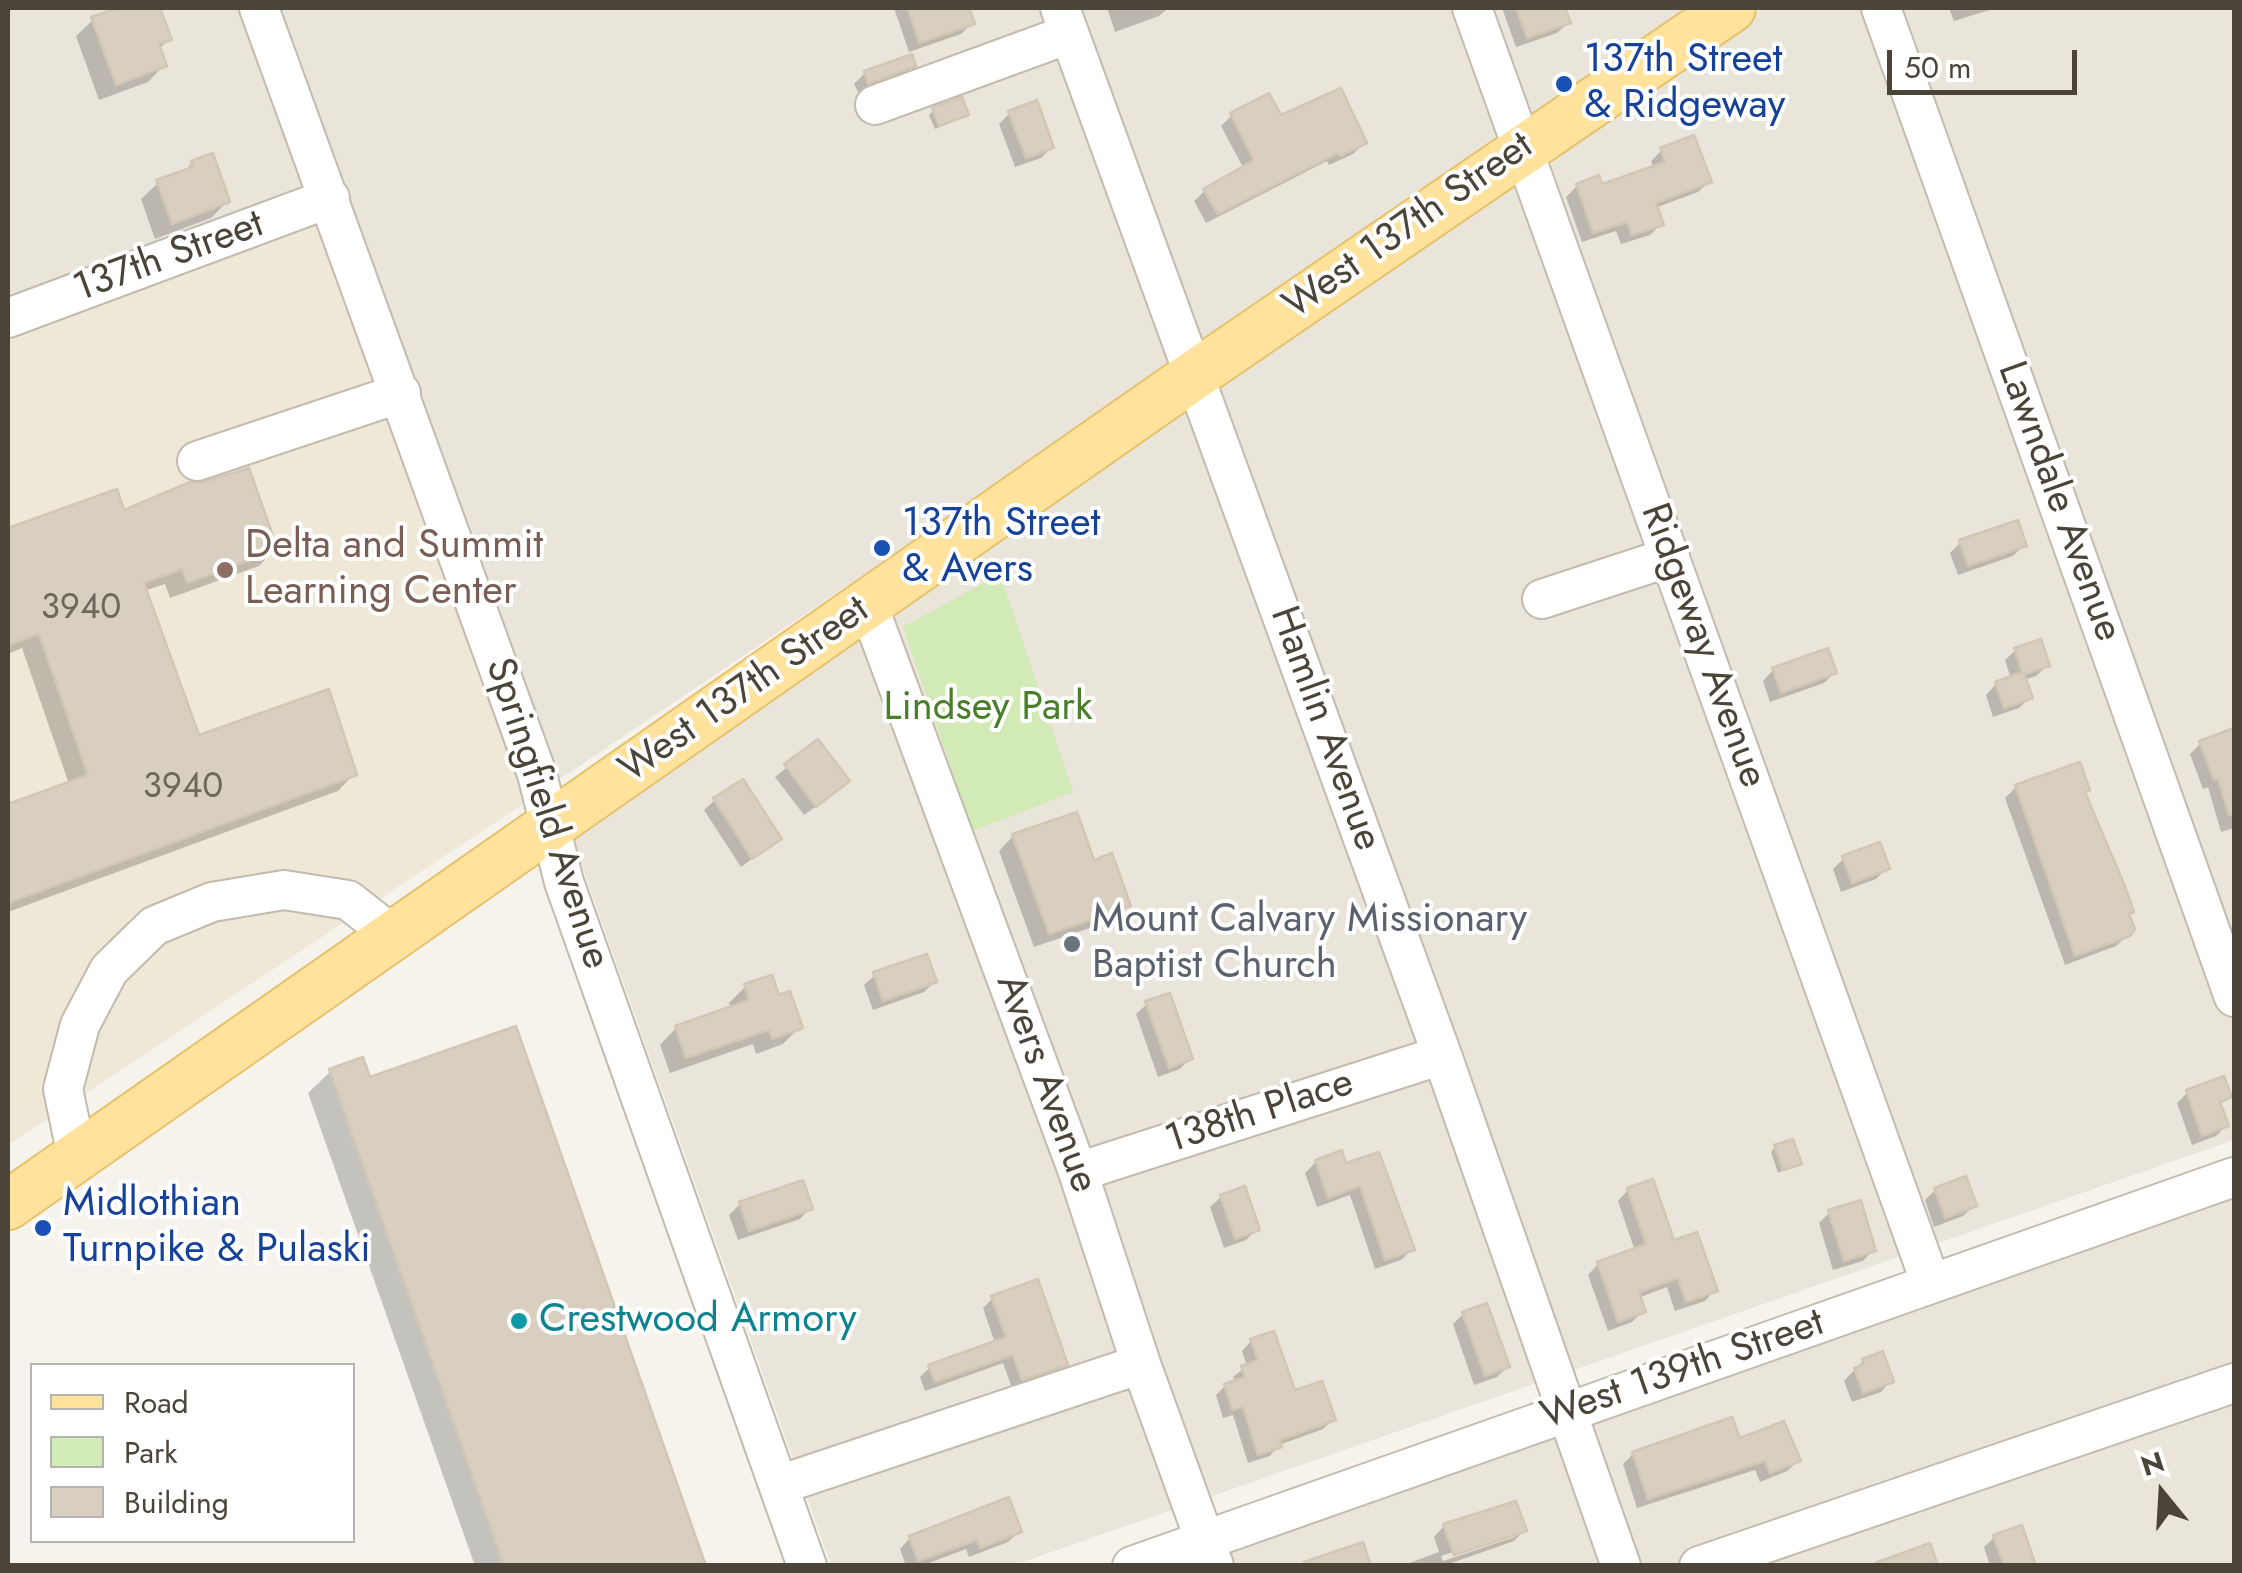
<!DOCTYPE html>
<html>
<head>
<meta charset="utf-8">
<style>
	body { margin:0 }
	#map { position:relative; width:2242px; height:1573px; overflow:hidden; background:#f6f3ec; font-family:Jost,sans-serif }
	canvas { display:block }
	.frame { position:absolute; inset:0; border:10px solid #4b4439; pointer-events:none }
	.legend { position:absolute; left:30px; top:1363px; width:325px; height:180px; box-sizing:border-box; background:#fff; border:2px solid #b7b4b0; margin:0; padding:12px 18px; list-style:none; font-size:30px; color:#4b4439 }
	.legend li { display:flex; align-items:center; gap:20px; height:50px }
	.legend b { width:50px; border:2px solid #b7b4b0 }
	.north { position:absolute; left:2112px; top:1443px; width:100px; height:100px; -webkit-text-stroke:8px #fff; paint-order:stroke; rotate:342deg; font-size:28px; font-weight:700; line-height:40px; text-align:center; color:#4b4439 }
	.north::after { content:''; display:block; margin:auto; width:35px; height:45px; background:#4b4439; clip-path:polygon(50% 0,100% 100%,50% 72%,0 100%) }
	.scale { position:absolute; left:1887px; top:50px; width:190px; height:45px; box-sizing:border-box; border:5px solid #4b4439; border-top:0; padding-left:12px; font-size:30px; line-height:35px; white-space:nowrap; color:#4b4439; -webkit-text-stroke:8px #fff; paint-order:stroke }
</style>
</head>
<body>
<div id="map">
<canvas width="2242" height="1573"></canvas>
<div class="frame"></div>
<ul class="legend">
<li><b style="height:12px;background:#ffe39c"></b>Road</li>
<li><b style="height:28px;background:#d2eab5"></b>Park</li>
<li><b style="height:28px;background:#d8cfc1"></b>Building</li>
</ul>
<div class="north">N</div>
<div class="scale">50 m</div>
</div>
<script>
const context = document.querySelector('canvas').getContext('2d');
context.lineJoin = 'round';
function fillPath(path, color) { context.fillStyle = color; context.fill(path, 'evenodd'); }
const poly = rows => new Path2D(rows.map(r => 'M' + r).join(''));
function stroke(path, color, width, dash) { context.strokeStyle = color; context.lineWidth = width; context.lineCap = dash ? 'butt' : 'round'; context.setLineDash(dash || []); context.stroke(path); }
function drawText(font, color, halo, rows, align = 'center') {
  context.font = font + ' Jost,sans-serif'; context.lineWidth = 8; context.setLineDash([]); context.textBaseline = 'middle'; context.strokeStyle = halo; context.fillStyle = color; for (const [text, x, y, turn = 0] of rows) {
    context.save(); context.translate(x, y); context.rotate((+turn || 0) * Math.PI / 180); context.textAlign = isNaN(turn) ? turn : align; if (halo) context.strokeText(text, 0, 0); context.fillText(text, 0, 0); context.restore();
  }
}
const residential = poly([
	[8,8,1688,8,1413,205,523,804,324,224,8,336],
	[1763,8,2234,8,2234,1140,1014,1565,831,1565,572,839],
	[2234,1176,2234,1565,1131,1565]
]);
const education = poly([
	[324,224,523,804,8,1145,8,336]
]);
const green = poly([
	[1000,574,1073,792,973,831,903,627]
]);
const shadow = poly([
	[125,8,157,8,169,39,158,50,164,65,148,82,99,100,76,36,93,20],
	[894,8,967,8,972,23,961,34,909,52],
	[1111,8,1168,8,1159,16,1115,32,1108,11],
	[1502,8,1563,8,1568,23,1557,33,1516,47],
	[1949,8,1996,8,1954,21],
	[914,65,903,76,858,92,854,84,865,73],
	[934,110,966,115,935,129,929,115],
	[1010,113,1051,148,1041,158,1015,167,999,124],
	[1232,115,1280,118,1364,143,1353,154,1329,165,1327,161,1206,223,1194,201,1205,191,1244,169,1221,126],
	[1662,150,1709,182,1698,192,1655,208,1661,224,1650,235,1621,244,1616,231,1582,242,1566,197,1577,186,1600,188,1654,169,1651,161],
	[192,163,227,202,211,218,155,239,141,199,158,183,182,174],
	[115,492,122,514,275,549,259,566,170,598,165,584,144,591,198,739,354,774,338,791,8,912,8,806,69,784,22,648,8,654,8,530],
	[1961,542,2024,545,2013,556,1958,575,1950,553],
	[2016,650,2047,666,2036,676,2024,680,2030,697,2019,708,1993,717,1986,695,1996,684,2011,679,2005,660],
	[1773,670,1834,673,1824,683,1770,702,1763,681],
	[2234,731,2234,828,2221,832,2208,787,2203,789,2190,754,2201,743],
	[818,742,837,791,804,815,775,777],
	[2016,787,2083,793,2127,915,2128,935,2116,946,2065,965,2005,798],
	[715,800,779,839,741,867,704,810],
	[1013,836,1092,863,1128,905,1113,920,1034,947,999,851],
	[1844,858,1887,868,1876,879,1841,892,1833,869],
	[875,975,934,982,924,992,873,1010,864,985],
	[745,987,778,998,800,1027,783,1044,756,1054,753,1044,670,1073,660,1045,676,1028,731,1009,729,1003],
	[1147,1004,1190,1058,1180,1069,1158,1077,1136,1014],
	[331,1071,368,1080,703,1566,475,1566,308,1093],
	[2187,1093,2229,1096,2219,1106,2226,1126,2216,1136,2192,1145,2177,1103],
	[1775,1147,1799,1163,1778,1173,1771,1152],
	[1316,1162,1345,1166,1412,1249,1401,1260,1375,1269,1350,1195,1317,1207,1305,1173],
	[1628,1190,1715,1290,1705,1301,1675,1311,1667,1287,1638,1298,1643,1311,1632,1322,1608,1331,1588,1275,1598,1264,1635,1251,1618,1201],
	[1935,1190,1974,1206,1963,1216,1934,1227,1925,1200],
	[1221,1197,1257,1229,1246,1240,1224,1248,1210,1207],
	[740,1204,810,1208,800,1219,738,1240,729,1215],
	[1830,1212,1873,1250,1863,1261,1833,1270,1819,1223],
	[993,1298,1065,1364,1056,1374,1012,1388,1003,1363,925,1391,920,1377,930,1367,995,1343,983,1308],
	[1463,1314,1507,1367,1497,1377,1474,1385,1453,1324],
	[1251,1341,1294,1394,1333,1419,1323,1429,1279,1445,1270,1456,1248,1463,1233,1415,1223,1418,1216,1395,1225,1386,1235,1383,1233,1377,1247,1366,1242,1351],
	[1863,1361,1891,1381,1881,1392,1852,1402,1844,1381],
	[1738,1442,1798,1461,1787,1471,1760,1482,1755,1470,1637,1508,1623,1464,1633,1454],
	[1444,1526,1524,1530,1514,1541,1443,1566,1401,1566,1439,1552,1434,1537],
	[1515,1532,1515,1537,1443,1561,1441,1556],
	[1019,1532,1008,1542,969,1557,966,1549,921,1566,906,1566,900,1549,910,1538],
	[1995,1537,2033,1566,1990,1566,1984,1547]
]);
const building = poly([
	[118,8,160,8,172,40,159,44,167,66,116,85,91,17,118,8],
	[908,8,969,8,975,24,919,43,908,8],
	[1516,8,1565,8,1571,23,1527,38,1516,8],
	[912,54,916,66,868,84,864,71,912,54],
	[1341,88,1367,143,1340,156,1338,153,1218,214,1203,189,1254,160,1230,113,1269,93,1281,115,1341,88],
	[962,97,969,115,939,126,932,108,962,97],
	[1037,100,1054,148,1026,158,1008,111,1037,100],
	[1694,135,1712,182,1656,203,1664,225,1632,235,1627,222,1593,233,1576,184,1599,175,1602,184,1665,162,1660,148,1694,135],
	[213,153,230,202,172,224,156,180,193,167,191,161,213,153],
	[249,468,278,550,187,583,182,569,144,583,199,735,329,689,357,775,8,903,8,804,88,775,39,634,8,645,8,528,117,489,124,510,190,482,204,482,249,468],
	[2018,520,2027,546,1968,566,1959,540,2018,520],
	[2041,639,2050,666,2024,674,2033,698,2004,708,1995,682,2022,672,2014,648,2041,639],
	[1828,648,1837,673,1781,693,1772,668,1828,648],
	[2234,728,2234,814,2229,815,2218,779,2214,780,2199,741,2234,728],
	[818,739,850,781,816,807,784,764,818,739],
	[2080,762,2090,790,2085,792,2124,884,2134,912,2129,914,2135,929,2130,936,2075,956,2015,785,2080,762],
	[743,779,782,839,752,859,713,798,743,779],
	[1077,812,1094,860,1112,853,1131,906,1049,934,1012,834,1077,812],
	[1880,842,1890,869,1852,883,1842,856,1880,842],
	[927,954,937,982,883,1001,873,972,927,954],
	[772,975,779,995,790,991,803,1028,772,1039,769,1030,686,1058,675,1026,749,1000,744,984,772,975],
	[1170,993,1193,1059,1169,1068,1145,1001,1170,993],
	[516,1026,706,1566,504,1566,329,1069,363,1057,370,1077,516,1026],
	[2224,1076,2232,1097,2220,1102,2229,1126,2202,1136,2186,1090,2224,1076],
	[1793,1139,1802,1164,1783,1170,1774,1145,1793,1139],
	[1342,1150,1346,1163,1379,1152,1415,1250,1385,1260,1360,1186,1328,1198,1315,1160,1342,1150],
	[1966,1176,1977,1206,1945,1218,1934,1188,1966,1176],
	[1653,1179,1674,1240,1697,1232,1718,1291,1686,1302,1678,1278,1639,1292,1646,1312,1618,1322,1597,1262,1646,1244,1627,1188,1653,1179],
	[803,1180,813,1209,749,1231,739,1202,803,1180],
	[1245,1186,1260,1230,1235,1239,1220,1195,1245,1186],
	[1861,1200,1876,1251,1844,1261,1828,1210,1861,1200],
	[1038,1279,1068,1365,1022,1380,1013,1355,935,1382,928,1365,1006,1337,991,1296,1038,1279],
	[1487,1303,1510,1367,1485,1376,1462,1312,1487,1303],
	[1274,1331,1295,1390,1322,1381,1336,1420,1280,1440,1282,1447,1258,1455,1243,1407,1232,1410,1224,1384,1245,1377,1241,1366,1258,1360,1250,1339,1274,1331],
	[1883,1351,1894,1382,1863,1393,1854,1368,1864,1365,1862,1359,1883,1351],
	[1732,1417,1740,1438,1784,1421,1801,1461,1770,1473,1765,1461,1648,1499,1632,1452,1732,1417],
	[1009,1497,1022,1532,980,1548,977,1540,918,1561,909,1536,1009,1497],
	[1516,1501,1527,1531,1454,1555,1443,1524,1516,1501],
	[2022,1525,2036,1566,2004,1566,1993,1535,2022,1525],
	[1363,1542,1371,1566,1305,1566,1304,1562,1363,1542],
	[1930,1543,1938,1566,1876,1566,1875,1563,1930,1543]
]);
const minor = poly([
	[259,8,537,774,564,882,807,1566],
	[1060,8,1442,1055,1621,1566],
	[1472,8,1931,1284],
	[1881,8,2234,997],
	[875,105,1069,34],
	[8,318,330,198],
	[197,461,401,393],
	[1542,599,1670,557],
	[868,605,1078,1172,1141,1364,1214,1566],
	[77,1156,63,1089,80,1025,109,970,154,926,212,902,284,890,348,900,394,936],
	[1078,1172,1442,1055],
	[779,1485,1141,1364],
	[1132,1566,2234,1177],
	[1699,1566,2234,1383]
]);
const major = poly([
	[8,1205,1196,374,1731,8]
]);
const markers = [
	[1564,84,10,"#1a4fb4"],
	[882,548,10,"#1a4fb4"],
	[225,570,10,"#8d6e63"],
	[1072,944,10,"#6b7280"],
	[43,1228,10,"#1a4fb4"],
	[519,1321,10,"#0f9aa8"]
];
const numberNames = [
	["3940",81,610],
	["3940",183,789]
];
const transitNames = [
	["137th Street",1584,61],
	["& Ridgeway",1584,107],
	["137th Street",902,525],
	["& Avers",902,571],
	["Midlothian",63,1205],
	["Turnpike & Pulaski",63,1251]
];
const streetNames = [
	["West 137th Street",1409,227,-35],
	["137th Street",169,258,-20],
	["Lawndale Avenue",2058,502,70],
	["Ridgeway Avenue",1702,646,70],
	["West 137th Street",745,691,-35],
	["Hamlin Avenue",1324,729,70],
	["Springfield Avenue",546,814,72],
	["Avers Avenue",1045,1084,70],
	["138th Place",1260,1113,-18],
	["West 139th Street",1683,1371,-19]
];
const educationNames = [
	["Delta and Summit",245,547],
	["Learning Center",245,593]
];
const parkNames = [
	["Lindsey Park",988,709]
];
const worshipNames = [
	["Mount Calvary Missionary",1092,921],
	["Baptist Church",1092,967]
];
const cultureNames = [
	["Crestwood Armory",539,1321]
];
fillPath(residential, '#eae5da');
fillPath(education, '#efe8d6');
fillPath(green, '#d2eab5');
fillPath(shadow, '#0003');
fillPath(building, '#d8cfc1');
stroke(building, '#d3c7b4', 2.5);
stroke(minor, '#c2bbae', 42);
stroke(major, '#e6c16a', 52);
stroke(minor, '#fff', 38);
stroke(major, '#ffe39c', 48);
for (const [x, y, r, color] of markers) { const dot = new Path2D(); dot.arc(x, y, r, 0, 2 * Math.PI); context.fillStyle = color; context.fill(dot); stroke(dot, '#fff', 4); }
drawText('35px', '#6e675b', null, numberNames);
drawText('40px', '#164399', '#fff', transitNames, 'left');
drawText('40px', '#4b4439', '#fff', streetNames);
drawText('40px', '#785e54', '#fff', educationNames, 'left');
drawText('40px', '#4a7f2a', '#fff', parkNames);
drawText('40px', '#5b616d', '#fff', worshipNames, 'left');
drawText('40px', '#0d838f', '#fff', cultureNames, 'left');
</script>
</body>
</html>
